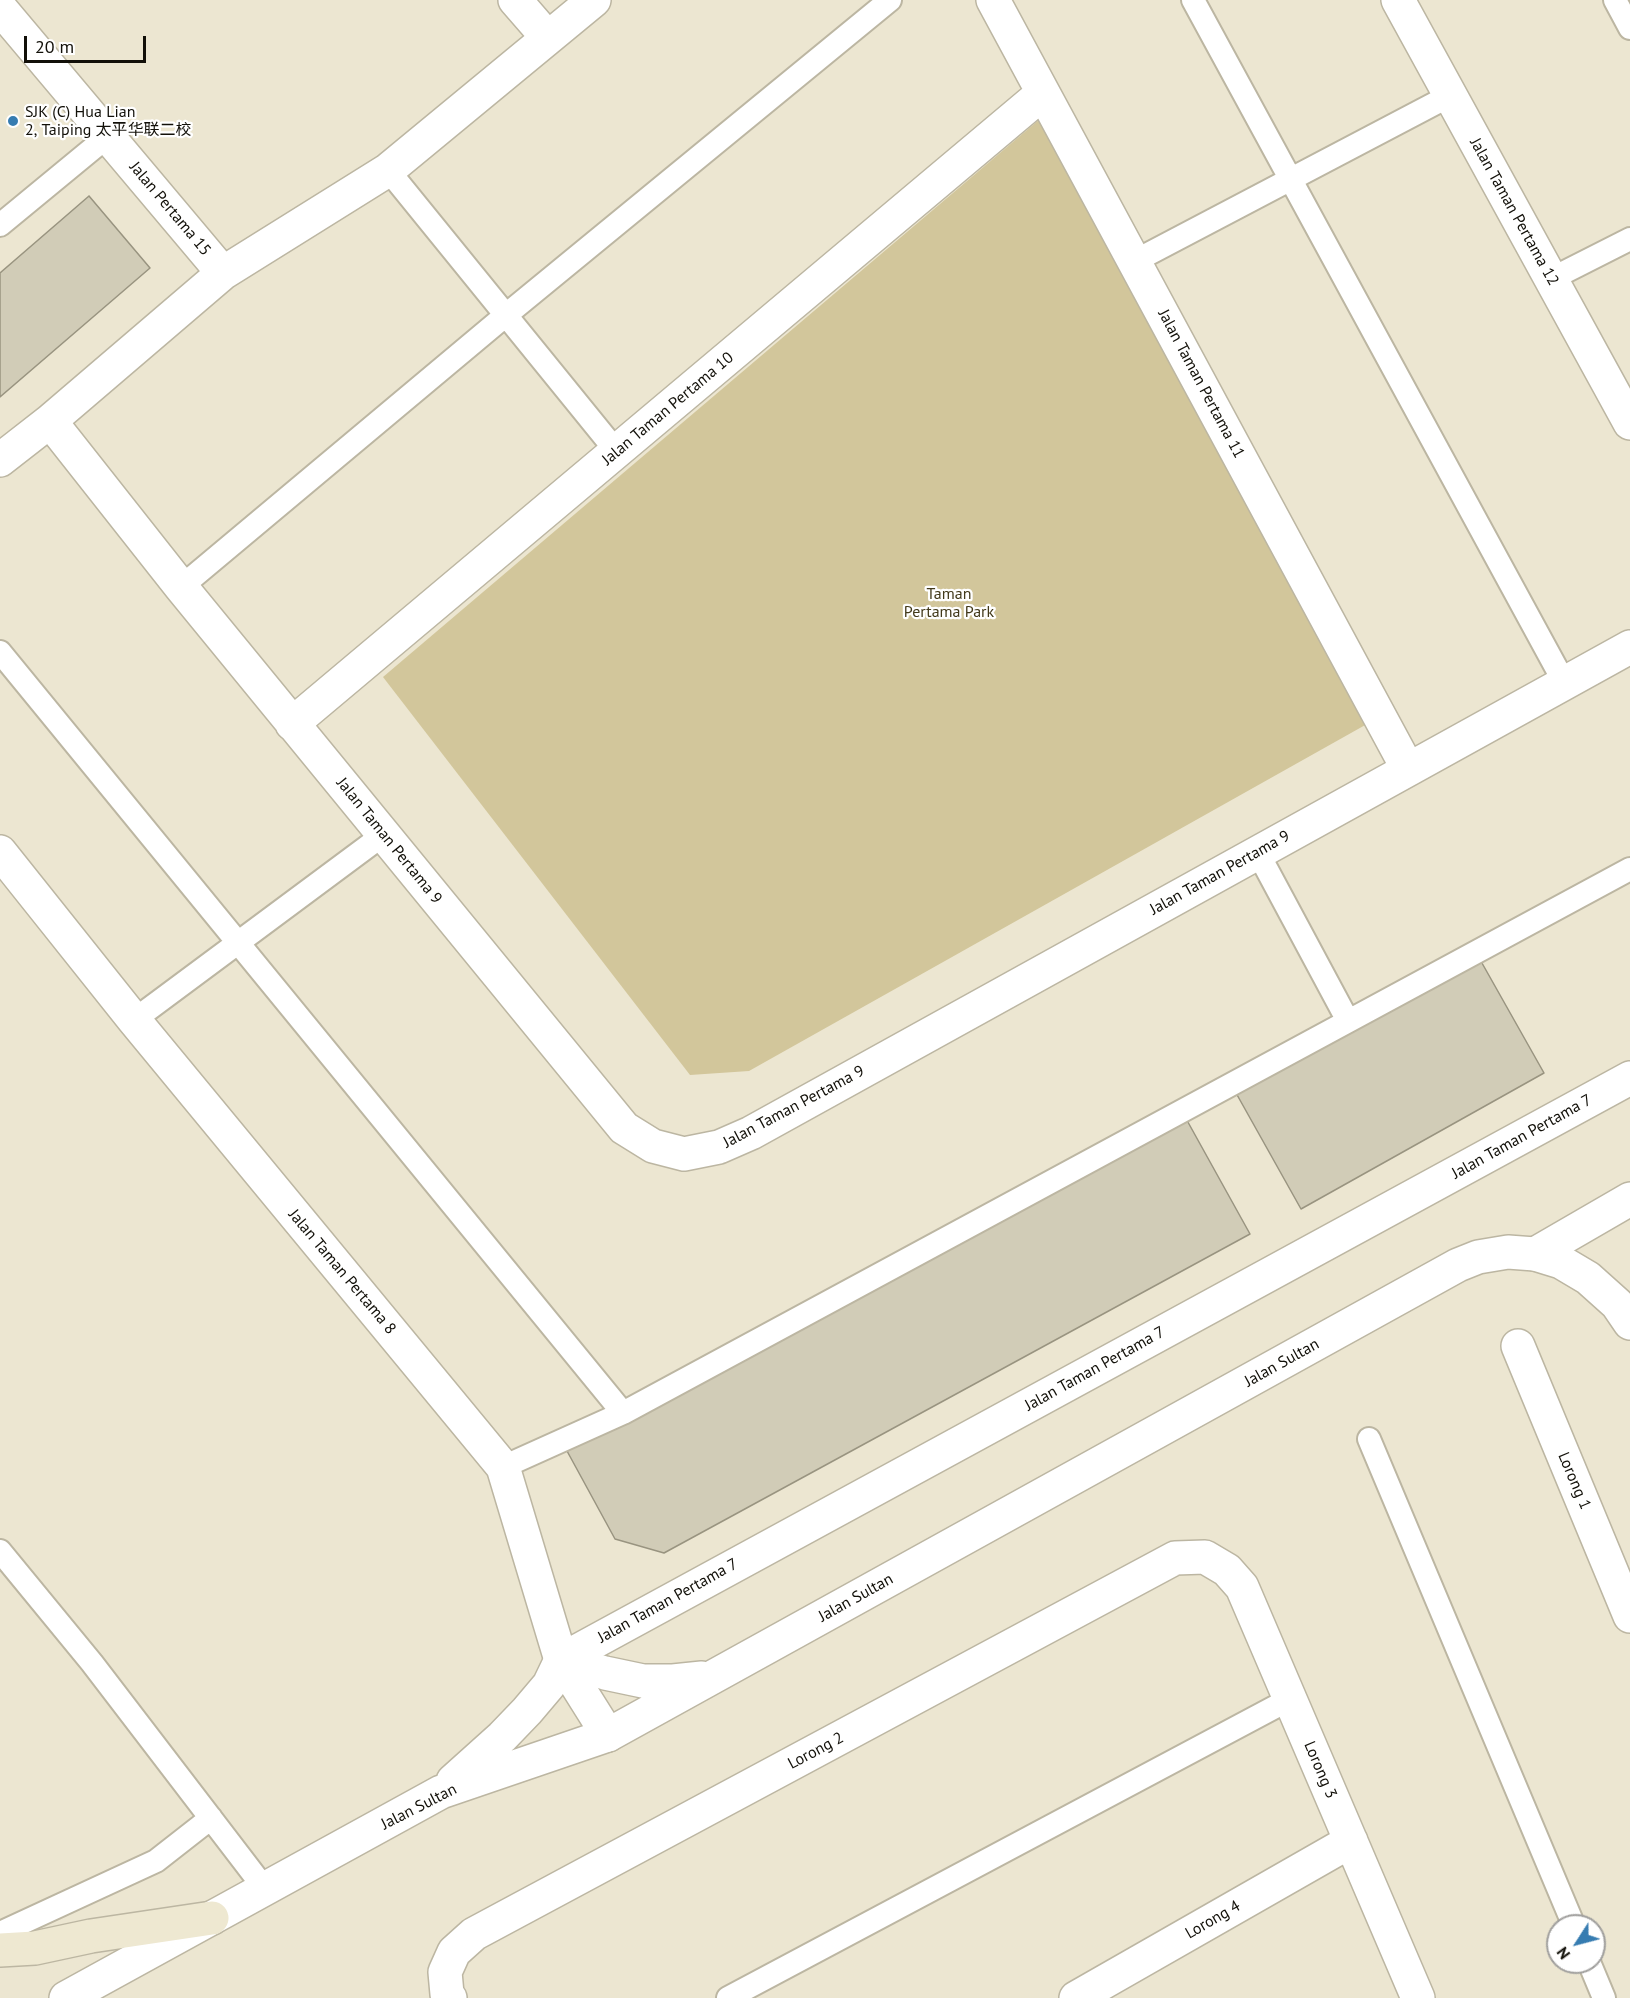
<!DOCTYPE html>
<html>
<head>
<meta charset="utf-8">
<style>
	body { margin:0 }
	#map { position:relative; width:1630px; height:1998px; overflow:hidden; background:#ece6d1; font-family:"PT Sans",sans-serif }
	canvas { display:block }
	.north { position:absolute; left:1546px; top:1914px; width:60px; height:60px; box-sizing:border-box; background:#fff; border:2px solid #a09f9d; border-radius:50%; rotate:234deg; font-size:16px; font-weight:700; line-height:24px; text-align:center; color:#121009 }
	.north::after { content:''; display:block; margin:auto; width:21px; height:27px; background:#367cb1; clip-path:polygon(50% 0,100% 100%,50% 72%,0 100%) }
	.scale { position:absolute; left:24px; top:36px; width:122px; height:27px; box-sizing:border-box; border:3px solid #121009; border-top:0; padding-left:8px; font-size:18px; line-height:21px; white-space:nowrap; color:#121009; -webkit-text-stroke:4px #fff; paint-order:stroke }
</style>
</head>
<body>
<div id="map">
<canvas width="1630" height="1998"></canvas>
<div class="north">N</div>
<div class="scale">20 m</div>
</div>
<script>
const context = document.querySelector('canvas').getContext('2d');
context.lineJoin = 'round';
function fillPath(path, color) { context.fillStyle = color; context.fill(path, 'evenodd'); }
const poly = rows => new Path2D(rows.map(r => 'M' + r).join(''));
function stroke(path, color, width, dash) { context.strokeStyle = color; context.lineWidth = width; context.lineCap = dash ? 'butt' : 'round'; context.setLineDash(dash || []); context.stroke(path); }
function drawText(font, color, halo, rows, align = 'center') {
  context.font = font + ' "PT Sans","Noto Sans SC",sans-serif'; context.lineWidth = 4.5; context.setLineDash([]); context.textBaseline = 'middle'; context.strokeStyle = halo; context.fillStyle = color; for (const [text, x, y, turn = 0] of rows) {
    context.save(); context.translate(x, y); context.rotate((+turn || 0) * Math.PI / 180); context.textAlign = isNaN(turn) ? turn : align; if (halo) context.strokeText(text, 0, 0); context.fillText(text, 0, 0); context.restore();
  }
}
const green = poly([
	[1040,119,1367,724,749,1071,690,1075,383,677]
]);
const building = poly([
	[89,196,150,268,0,397,0,273,89,196],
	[1478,956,1544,1073,1301,1209,1236,1093,1478,956],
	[1184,1115,1250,1234,664,1553,615,1539,567,1451,1184,1115]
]);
const service = poly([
	[1193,0,1564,682],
	[1615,0,1630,28],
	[388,170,617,452],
	[0,225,108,136],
	[1135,261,1451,95],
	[1551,279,1630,239],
	[181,587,506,315,890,0],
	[0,652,623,1413],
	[1258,853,1348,1021],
	[134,1020,383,835],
	[1369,1439,1574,1926],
	[503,1467,623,1413,1630,869],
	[0,1551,92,1663,265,1889],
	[0,1933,156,1861,211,1818],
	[1589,1962,1604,1998],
	[728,1998,1290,1699]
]);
const minor = poly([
	[515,0,548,38],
	[993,0,1408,769],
	[1398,0,1630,423],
	[0,8,223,273],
	[50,421,181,587,624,1128,653,1146,684,1154,719,1147,751,1133,1630,647],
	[0,460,50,421,223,273,388,170,594,0],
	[292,724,1043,93],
	[0,852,134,1020,503,1467,561,1660,608,1735],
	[1535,1254,1630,1199],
	[1518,1346,1630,1616],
	[561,1660,1630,1078],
	[450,1998,447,1994,445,1972,454,1952,474,1934,1175,1558,1205,1557,1227,1570,1242,1587,1418,1998],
	[1076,1998,1351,1841]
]);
const tertiary = poly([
	[453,1781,502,1737,527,1711,549,1685,561,1660,605,1673,643,1681,673,1681,702,1678],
	[66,1998,441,1792,608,1735,1458,1265,1478,1257,1508,1252,1535,1254,1561,1262,1588,1278,1617,1304,1630,1323]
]);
const secondary = poly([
	[0,1950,35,1948,91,1936,212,1918]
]);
const markers = [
	[13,121,6,"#367cb1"]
];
const poiNames = [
	["SJK (C) Hua Lian",25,112],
	["2, Taiping 太平华联二校",25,130]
];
const streetNames = [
	["Jalan Pertama 15",170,209,50],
	["Jalan Taman Pertama 12",1514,212,61],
	["Jalan Taman Pertama 11",1201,384,62],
	["Jalan Taman Pertama 10",668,409,-40],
	["Jalan Taman Pertama 9",389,841,51],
	["Jalan Taman Pertama 9",1220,873,-29],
	["Jalan Taman Pertama 9",794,1107,-28],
	["Jalan Taman Pertama 7",1522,1137,-29],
	["Jalan Taman Pertama 8",342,1272,50],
	["Jalan Sultan",1282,1363,-29],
	["Jalan Taman Pertama 7",1095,1369,-29],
	["Lorong 1",1574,1481,67],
	["Jalan Sultan",856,1598,-29],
	["Jalan Taman Pertama 7",668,1601,-29],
	["Lorong 2",816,1751,-28],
	["Lorong 3",1320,1770,67],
	["Jalan Sultan",419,1807,-27],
	["Lorong 4",1213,1920,-30]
];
const parkNames = [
	["Taman",949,594],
	["Pertama Park",949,612]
];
fillPath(green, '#d2c69b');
fillPath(building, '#d1ccb7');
stroke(building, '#999480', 1.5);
stroke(service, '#bcb6a2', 26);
stroke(minor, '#bcb6a2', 36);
stroke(tertiary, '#bcb6a2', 36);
stroke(secondary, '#bcb6a2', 36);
stroke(service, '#fff', 22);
stroke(minor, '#fff', 33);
stroke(tertiary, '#fff', 33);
stroke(secondary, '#eee8d1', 33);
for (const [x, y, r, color] of markers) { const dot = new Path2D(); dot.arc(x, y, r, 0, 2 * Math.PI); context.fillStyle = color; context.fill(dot); stroke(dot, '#fff', 2); }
drawText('16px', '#121009', '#fff', poiNames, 'left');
drawText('16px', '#121009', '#fff', streetNames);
drawText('16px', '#42391a', '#fff', parkNames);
</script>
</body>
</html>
